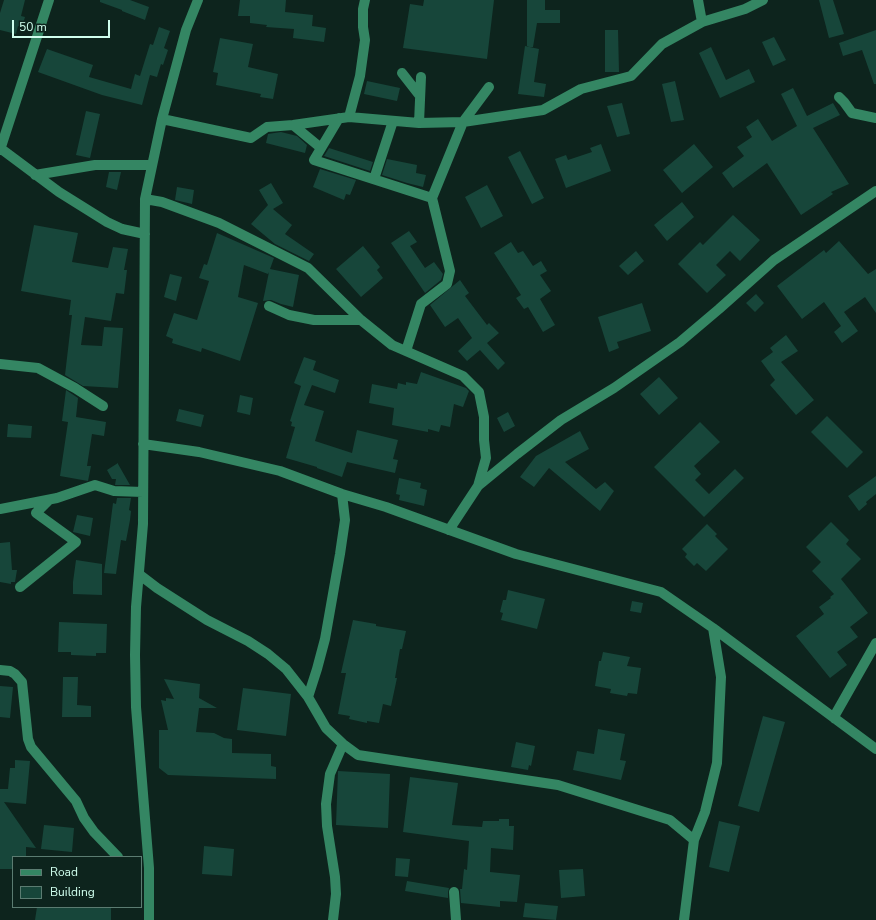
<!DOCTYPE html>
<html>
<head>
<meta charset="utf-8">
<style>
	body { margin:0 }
	#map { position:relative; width:876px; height:920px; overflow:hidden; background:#0d241d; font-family:"Nunito Sans",sans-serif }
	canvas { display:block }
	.legend { position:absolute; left:12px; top:856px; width:130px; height:52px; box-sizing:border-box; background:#0d241d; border:1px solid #5b7c71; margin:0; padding:5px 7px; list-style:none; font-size:12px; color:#d0ffee }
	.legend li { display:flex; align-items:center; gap:8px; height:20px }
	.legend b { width:20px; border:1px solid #5b7c71 }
	.scale { position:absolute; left:12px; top:20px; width:98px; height:18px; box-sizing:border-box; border:2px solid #d0ffee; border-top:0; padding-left:5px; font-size:12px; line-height:14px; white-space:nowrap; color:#d0ffee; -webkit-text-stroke:3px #0d241d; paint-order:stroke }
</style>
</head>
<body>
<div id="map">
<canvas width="876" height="920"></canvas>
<ul class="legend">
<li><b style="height:5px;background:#348663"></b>Road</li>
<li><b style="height:11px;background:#17463a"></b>Building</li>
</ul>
<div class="scale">50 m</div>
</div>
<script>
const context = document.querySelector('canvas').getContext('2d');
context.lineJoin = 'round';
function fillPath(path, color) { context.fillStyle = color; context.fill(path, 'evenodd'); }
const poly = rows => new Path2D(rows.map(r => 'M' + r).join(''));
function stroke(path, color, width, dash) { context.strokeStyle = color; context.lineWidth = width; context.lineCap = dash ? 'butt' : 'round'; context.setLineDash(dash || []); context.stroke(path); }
const building = poly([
	[4,0,25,0,21,16,25,17,22,27,18,26,16,34,0,30,0,13],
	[100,0,130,0,149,7,145,20,122,11,122,10,100,2],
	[240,0,286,0,285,12,313,15,312,26,326,28,324,42,293,38,294,29,266,27,267,25,250,23,250,16,238,16],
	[424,0,494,0,487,59,403,48,410,4,423,6],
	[527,0,545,0,545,10,560,10,560,23,537,23,533,47,527,47],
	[819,0,833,0,844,34,829,38],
	[159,27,170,31,164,48,168,50,163,65,161,64,157,77,150,75,142,105,102,95,38,72,47,49,93,65,89,77,131,89,135,74,140,76,150,44,153,45],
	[605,30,618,30,619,72,605,72],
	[876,30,876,84,874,84,862,50,843,56,839,43],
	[774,37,786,60,773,66,762,42],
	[220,38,253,44,248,67,278,74,273,99,260,97,261,94,216,85,218,73,213,72],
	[525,46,539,49,534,82,546,84,544,97,518,94],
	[711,47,726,80,749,69,755,82,720,98,699,53],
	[367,81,400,88,397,101,364,94],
	[675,81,684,120,671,122,662,84],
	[793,88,807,116,833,103,840,115,813,128,849,184,831,192,833,194,801,215,767,163,733,188,722,173,744,156,737,147,752,137,746,127,758,119,772,141,797,126,781,94],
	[622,103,630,134,617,137,607,106],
	[86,111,100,114,90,158,76,155],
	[281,132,297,136,307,145,305,153,266,143,268,134],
	[601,144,611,171,566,188,555,159,566,155,568,160,592,152,590,148],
	[694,144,713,167,682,193,663,170],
	[329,148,373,162,370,171,324,156],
	[520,151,544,198,532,204,508,157],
	[387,159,417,165,416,173,426,175,423,187,407,183,382,175],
	[320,169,356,180,350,195,346,194,344,200,313,187],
	[109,172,121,172,117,190,106,187],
	[271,183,283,203,273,209,292,225,285,234,314,254,309,261,275,244,251,224,268,205,259,190],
	[487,185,503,216,481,228,465,197],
	[177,187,194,190,192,204,175,200],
	[682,202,694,217,667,241,654,225],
	[733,215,760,240,740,261,730,251,716,265,726,275,707,293,678,264,700,242,703,245],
	[34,225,78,233,72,262,108,268,113,247,128,249,124,270,127,270,124,294,116,293,111,321,85,317,81,345,102,346,104,327,123,328,118,388,83,386,65,375,72,315,69,315,71,300,21,291],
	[409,231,417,242,410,246,425,268,434,262,443,274,441,280,425,293,391,243],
	[217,233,274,258,270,269,299,275,293,307,281,304,271,300,263,301,269,272,268,274,244,265,238,297,258,303,240,361,202,348,201,352,172,343,173,339,166,336,174,313,197,320,209,281,199,278,204,264,207,265],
	[839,241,868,274,876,269,876,313,865,297,844,312,858,331,842,343,834,332,841,326,824,302,802,319,777,286,824,250,826,253],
	[511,242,518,253,523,251,533,266,541,261,547,271,540,275,551,291,540,299,555,325,543,332,528,307,524,309,516,298,521,295,494,253],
	[363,246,380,267,377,270,383,278,361,297,336,269],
	[636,251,644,261,628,275,619,266],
	[170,274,182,277,176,301,164,297],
	[460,280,469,293,465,296,487,325,489,323,499,333,487,343,505,363,498,370,480,350,467,361,458,351,472,338,458,318,445,327,430,305],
	[756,294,764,303,755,312,746,303],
	[642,303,651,331,617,342,619,348,609,352,598,317],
	[786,335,798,351,781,362,814,400,796,415,770,385,775,380,761,361,773,352,770,348],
	[304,357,316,361,313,370,339,380,335,393,312,385,304,405,324,411,315,441,352,453,357,430,398,440,393,459,398,460,395,473,347,462,342,477,317,468,317,467,286,458,295,427,291,426,292,422,290,421,301,386,294,383],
	[421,372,466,388,469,391,463,407,454,404,450,427,441,425,439,432,428,429,428,432,392,425,394,408,369,403,372,384,397,389,398,383,406,385,406,382,417,384],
	[659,377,678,398,659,415,640,394],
	[66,390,78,398,76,417,106,422,104,436,92,434,87,466,91,466,88,481,60,476,68,422,62,421],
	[240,395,253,398,250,415,237,412],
	[179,409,204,415,201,427,176,421],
	[508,412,515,426,504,432,497,418],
	[827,416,863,452,847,468,811,432],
	[700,422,720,442,694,466,701,474,695,480,709,494,735,469,744,478,704,517,654,467],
	[8,424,32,426,31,438,7,437],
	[580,431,589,449,565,462,596,489,605,482,614,491,600,511,549,468,534,487,520,477,536,456],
	[118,463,118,464,130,485,115,485,116,479,112,479,107,470],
	[876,476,876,494,866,502,867,504,859,511,848,496],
	[399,478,421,483,420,488,427,490,424,506,399,500,400,495,396,494],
	[117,498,131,498,129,510,131,511,130,520,126,541,121,540,116,574,104,573,113,503,116,504],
	[77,515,93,518,90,536,73,532],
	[831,522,849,540,846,544,861,559,841,579,868,613,850,627,858,637,837,652,847,665,830,678,796,636,824,614,819,607,831,598,830,597,834,594,812,571,821,562,806,547],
	[707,524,717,534,715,536,728,549,706,571,697,563,694,566,685,557,687,554,682,549],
	[10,542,12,570,17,570,15,582,11,582,11,584,0,582,0,543],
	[76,560,102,564,102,595,73,594,73,582],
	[508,590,545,599,537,629,501,620,503,613,500,612,503,600,506,600],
	[632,601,643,603,641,613,630,611],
	[353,620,376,624,376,626,406,631,402,649,400,649,395,678,397,678,391,706,383,704,379,723,367,721,367,723,349,719,350,716,338,714,346,673,341,673],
	[59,622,107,624,106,653,96,653,96,656,71,655,71,652,58,652],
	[603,652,630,657,627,666,641,668,637,694,628,693,627,696,610,693,611,689,595,686,599,661,601,661],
	[63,677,78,677,77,705,91,706,91,717,62,717],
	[164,679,200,684,199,698,217,708,199,708,196,732,214,733,224,738,232,739,232,753,271,754,271,766,276,767,276,779,168,775,159,768,159,730,168,730,161,700,166,701,166,698,174,699],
	[0,686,13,687,10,718,0,717],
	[243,688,291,694,286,736,237,730],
	[763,716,785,722,759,812,738,806],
	[598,729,625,734,620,760,626,761,621,780,573,770,577,751,594,754],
	[516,742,535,746,531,766,529,765,528,770,511,767],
	[15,760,30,761,26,804,4,802,36,848,26,847,26,857,13,857,13,869,0,869,0,789,8,789,10,768,15,768],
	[338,771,390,774,388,828,336,825],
	[410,777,458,783,452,825,482,827,483,821,499,821,499,819,509,819,509,826,514,826,513,850,491,848,490,872,520,875,517,902,500,901,500,907,461,903,460,889,462,889,464,869,467,870,469,841,403,832],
	[719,821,740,826,729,872,709,867],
	[44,825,74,828,72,852,41,849],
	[204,846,234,849,232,876,202,874],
	[396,858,410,859,408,877,395,876],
	[583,869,585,896,561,898,559,870],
	[407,881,449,888,448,892,448,898,405,891],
	[525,903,558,906,556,920,523,917],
	[37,907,111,907,111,920,35,920]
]);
const minor = poly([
	[698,0,702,22],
	[402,73,420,96],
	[839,97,844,102,852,113,876,118],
	[349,117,360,76,365,40,363,27,363,9,365,0],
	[339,118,314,160,432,198],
	[162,119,251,138,267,127,293,125,349,117,419,123,463,122,543,110,581,89,631,76,662,44,702,22,745,9,763,0],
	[419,123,421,77],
	[293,125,321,148],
	[0,148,59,192,107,222,122,229,145,234],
	[0,150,49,0],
	[35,175,95,165,152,165],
	[374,179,393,121],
	[145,199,162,202,219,223,308,268,361,320,392,345,463,376,479,392,484,417,484,440,486,458,478,486],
	[269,306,289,315,314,320,361,320],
	[406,351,421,304,447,284,450,271,432,198,463,122,489,87],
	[0,364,38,368,75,388,103,406],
	[143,444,199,452,280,471,342,494,386,507,516,554,661,592,713,628,876,749],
	[0,509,57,498,95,485,114,491,143,492],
	[449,530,478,486,517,454,561,420,614,388,680,342,719,309,774,260,876,191],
	[140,575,157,588,207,620,248,641,268,654,286,669,308,697,326,728,343,744,358,755,558,785,670,820,694,840],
	[20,587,76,542,36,513,49,500],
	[0,670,10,671,15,674,22,682,28,739,31,747,76,801,84,818,94,832,118,857],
	[308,697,317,669,325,639,340,554,345,520,342,494],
	[835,719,835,715,876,643],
	[454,892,456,920],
	[149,920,149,868,136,707,135,655,136,607,143,524,145,199,162,119,186,30,198,0],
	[333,920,336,894,335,877,327,826,326,804,330,774,343,744],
	[684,920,694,840,705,812,717,763,721,677,713,628]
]);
fillPath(building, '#17463a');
stroke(minor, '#348663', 10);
</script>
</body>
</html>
